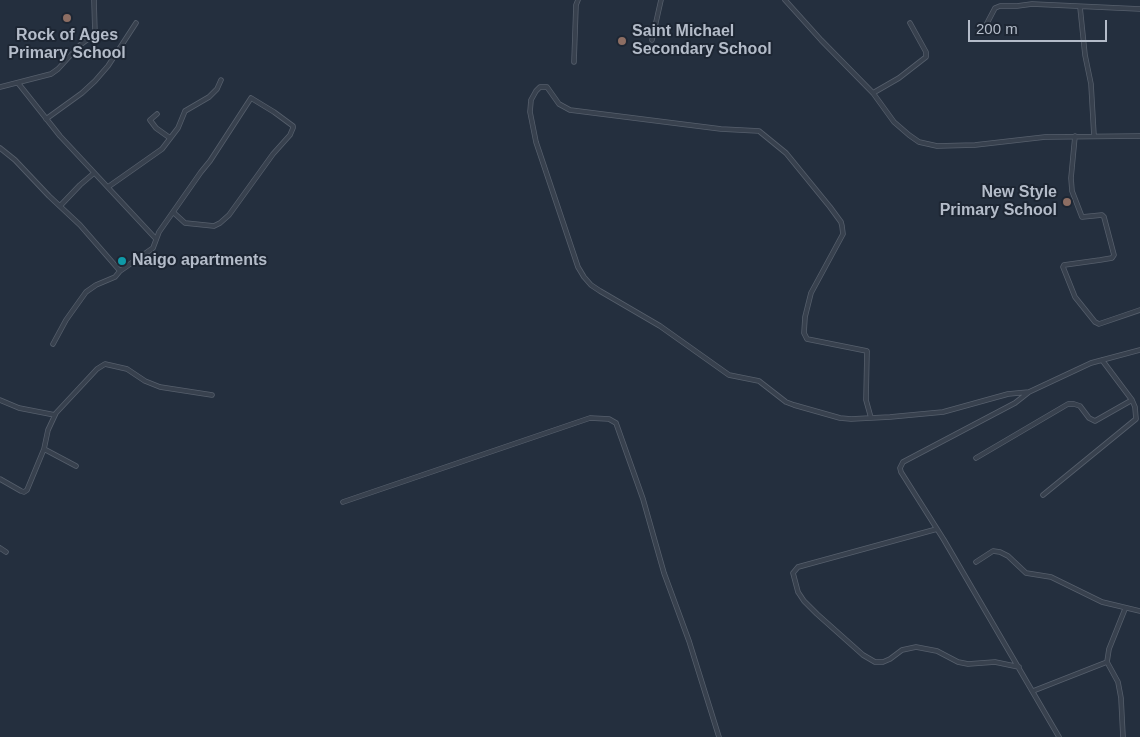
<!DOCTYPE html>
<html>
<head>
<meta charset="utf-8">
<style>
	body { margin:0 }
	#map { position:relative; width:1140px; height:737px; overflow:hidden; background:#242f3e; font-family:Arial,sans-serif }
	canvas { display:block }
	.scale { position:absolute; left:968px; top:20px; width:139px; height:22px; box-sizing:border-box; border:2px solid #b4bcc9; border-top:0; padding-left:6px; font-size:15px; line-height:18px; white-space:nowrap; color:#b4bcc9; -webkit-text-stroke:4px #1d2633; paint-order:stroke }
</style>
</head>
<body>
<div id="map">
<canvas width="1140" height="737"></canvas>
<div class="scale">200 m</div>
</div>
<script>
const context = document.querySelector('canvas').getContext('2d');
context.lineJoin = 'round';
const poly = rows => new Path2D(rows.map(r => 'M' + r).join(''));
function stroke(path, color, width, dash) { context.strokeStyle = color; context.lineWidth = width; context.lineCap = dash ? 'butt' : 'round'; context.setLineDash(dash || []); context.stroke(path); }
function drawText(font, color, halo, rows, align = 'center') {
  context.font = font + ' Arial,sans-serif'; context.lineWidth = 4; context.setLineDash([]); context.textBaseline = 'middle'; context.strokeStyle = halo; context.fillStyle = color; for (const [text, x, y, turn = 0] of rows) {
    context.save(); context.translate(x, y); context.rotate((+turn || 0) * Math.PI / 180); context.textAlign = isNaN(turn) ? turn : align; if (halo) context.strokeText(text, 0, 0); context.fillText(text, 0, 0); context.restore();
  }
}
const minor = poly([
	[785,0,821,40,873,93,894,122,909,135,919,142,937,146,975,145,1045,137,1140,136],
	[1080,7,1085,55,1091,84,1094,136],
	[985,27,995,8,1000,6,1017,6,1032,4,1140,9],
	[652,40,661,0],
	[574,62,576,5,578,0],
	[18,83,60,136,156,239],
	[0,87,51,74,58,69,80,45,95,34,94,0],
	[873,93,899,78,926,57,926,52,910,23],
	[157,114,150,120,156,128,170,138],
	[46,119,82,93,95,81,108,66,136,23],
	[1075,136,1071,178,1072,191,1082,217,1102,215,1104,217,1114,255,1112,258,1100,260,1064,265,1063,267,1075,297,1095,322,1099,324,1140,310],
	[0,148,15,160,49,196,80,225,120,271],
	[108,187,162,149,178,128,185,111,209,97,217,89,221,80],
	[60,206,80,185,94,173],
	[53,344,66,320,86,292,96,285,115,277,120,271,153,248,159,232,201,172,210,161,251,98,274,112,293,126,293,128,290,135,273,154,229,215,220,223,214,226,185,223,173,212],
	[0,400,19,408,55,415],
	[871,418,866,400,867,351,807,339,804,333,805,317,811,293,843,234,842,226,841,222,830,207,786,153,759,131,721,129,570,110,559,104,547,87,540,87,536,91,531,100,530,112,536,142,578,267,584,277,591,285,600,291,660,326,729,375,759,381,786,402,794,405,840,418,851,419,890,417,943,412,1008,394,1029,392],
	[44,449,76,466],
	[976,458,1068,404,1074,404,1080,406,1089,418,1095,421,1132,400],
	[0,479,21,491,24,492,27,490,44,449,48,430,56,413,97,369,105,364,127,369,145,381,160,387,212,395],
	[1043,495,1136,419,1135,407,1132,400,1102,360],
	[343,502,590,418,609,419,616,423,643,499,664,573,689,641,719,737],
	[937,529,798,567,793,573,798,592,804,601,817,614,863,655,875,662,883,662,890,659,902,650,916,647,937,651,958,662,968,664,995,662,1019,667],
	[0,548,6,552],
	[976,562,993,551,1000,552,1008,556,1026,573,1051,577,1102,602,1140,611],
	[1033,691,1107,662],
	[1059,737,944,540,901,472,900,468,903,462,1015,403,1029,392,1091,363,1140,350],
	[1123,737,1121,698,1118,682,1107,662,1109,649,1125,609]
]);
const markers = [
	[67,18,5,"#8d6e63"],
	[622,41,5,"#8d6e63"],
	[1067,202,5,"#8d6e63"],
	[122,261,5,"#0f9aa8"]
];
const poiNames = [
	["Saint Michael",632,32],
	["Secondary School",632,50],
	["Rock of Ages",67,36,"center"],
	["Primary School",67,54,"center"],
	["New Style",1057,193,"right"],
	["Primary School",1057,211,"right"],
	["Naigo apartments",132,261]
];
stroke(minor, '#565f6c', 5.5);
stroke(minor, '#38414e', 4);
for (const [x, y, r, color] of markers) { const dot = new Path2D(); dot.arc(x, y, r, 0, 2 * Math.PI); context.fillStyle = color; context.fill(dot); stroke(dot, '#1d2633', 2); }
drawText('bold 16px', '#b4bcc9', '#1d2633', poiNames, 'left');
</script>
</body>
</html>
